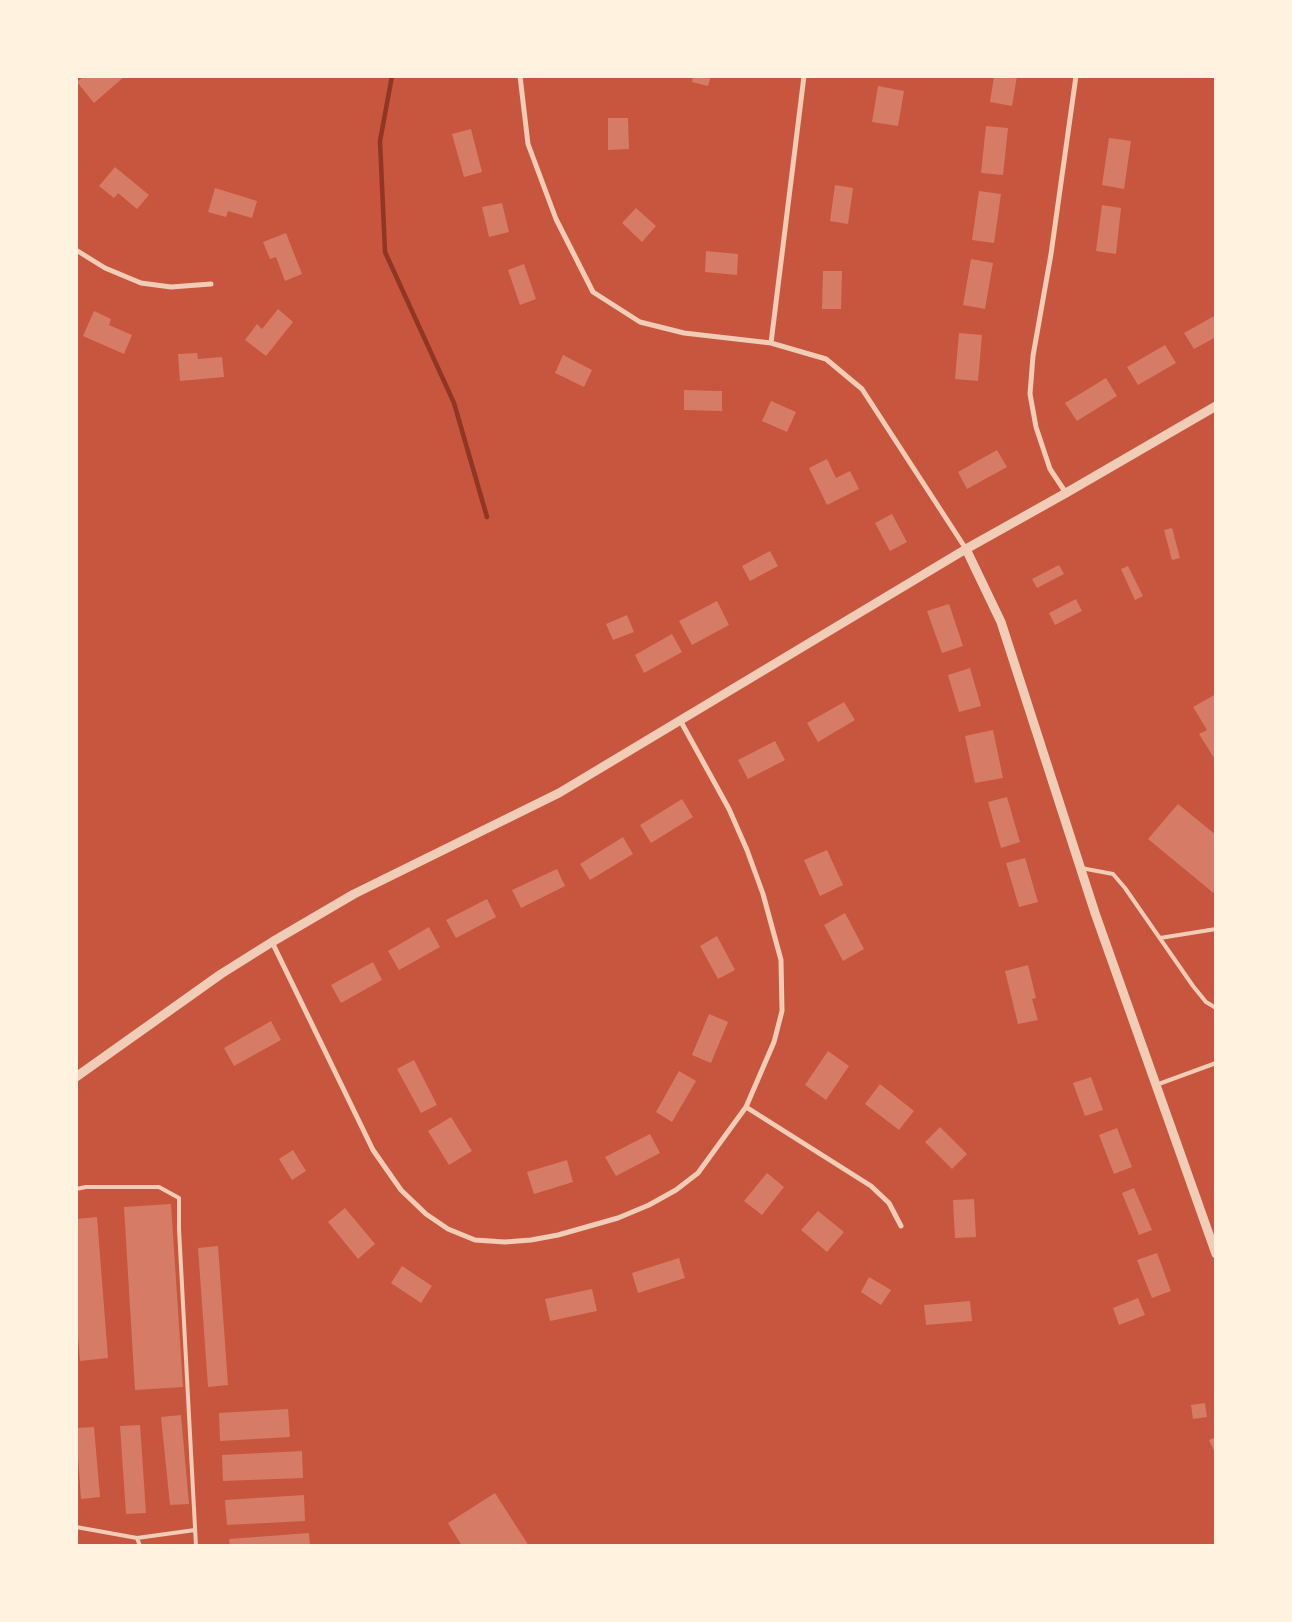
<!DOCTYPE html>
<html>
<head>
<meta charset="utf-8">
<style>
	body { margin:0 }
	#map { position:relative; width:1292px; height:1622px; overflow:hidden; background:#c8553d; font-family:"Times New Roman",serif }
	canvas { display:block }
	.frame { position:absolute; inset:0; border:78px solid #fff3e0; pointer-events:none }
</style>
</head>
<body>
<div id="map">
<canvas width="1292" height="1622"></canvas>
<div class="frame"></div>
</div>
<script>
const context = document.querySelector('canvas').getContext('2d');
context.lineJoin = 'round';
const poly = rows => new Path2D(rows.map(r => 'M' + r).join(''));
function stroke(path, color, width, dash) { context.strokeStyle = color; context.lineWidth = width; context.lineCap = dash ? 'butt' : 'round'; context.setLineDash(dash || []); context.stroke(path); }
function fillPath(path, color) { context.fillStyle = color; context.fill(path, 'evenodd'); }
const stream = poly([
	[392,76,380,141,385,252,454,403,487,517]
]);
const building = poly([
	[84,76,125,76,94,103,77,82],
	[693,76,711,76,708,86,692,82],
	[994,76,1017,76,1012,106,990,102],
	[878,86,904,91,898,126,872,122],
	[608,118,628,118,629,149,608,150],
	[986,126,1008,128,1003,175,981,173],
	[471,129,482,172,464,177,452,134],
	[1109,138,1131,141,1124,189,1102,185],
	[115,167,149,195,137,209,118,193,114,198,99,186],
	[835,185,853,188,848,224,830,221],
	[215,188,257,201,252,218,228,211,226,217,208,212],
	[979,191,1001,194,994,243,972,240],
	[502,203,509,232,489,237,482,207],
	[1102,205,1121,208,1116,254,1096,251],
	[636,208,656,226,642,242,622,223],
	[286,233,302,274,285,281,276,257,270,259,263,242],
	[706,251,738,254,737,275,705,272],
	[971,259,993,263,985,309,963,305],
	[524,264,536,299,520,305,508,270],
	[823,271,842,271,841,309,822,309],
	[278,309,293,322,266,356,245,340,257,324,262,329],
	[94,311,111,319,109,325,132,335,124,354,83,336],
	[1216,315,1216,337,1194,349,1184,333],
	[959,333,982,335,978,381,955,379],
	[1165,345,1176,363,1138,385,1127,367],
	[197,353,198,359,222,357,224,377,180,381,178,354],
	[563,355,592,370,584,387,555,373],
	[1106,378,1117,396,1077,421,1065,403],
	[684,390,722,391,722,411,684,410],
	[771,401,796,412,787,432,762,421],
	[997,450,1007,467,967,489,958,472],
	[827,459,836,478,850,471,859,489,827,505,809,468],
	[892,514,907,542,890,551,875,523],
	[1172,528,1180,558,1172,560,1164,530],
	[770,551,778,566,750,581,742,566],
	[1059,565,1064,574,1037,588,1032,579],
	[1128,566,1143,596,1135,600,1121,569],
	[1076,599,1082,611,1055,625,1049,613],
	[717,601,729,625,692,645,679,621],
	[949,604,963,646,942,653,927,611],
	[627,615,634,632,613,640,606,624],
	[672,634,682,652,644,673,635,655],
	[970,668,981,706,959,712,948,675],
	[1216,694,1216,761,1199,734,1207,730,1193,707],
	[844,702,855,720,818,742,807,723],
	[993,730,1003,778,975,783,965,736],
	[775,741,785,760,748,779,738,760],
	[1007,797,1020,842,1001,848,988,802],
	[682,799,693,817,651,843,640,825],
	[1178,804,1216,835,1216,895,1148,839],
	[623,837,633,854,590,880,580,864],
	[827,850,843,885,820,896,804,860],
	[1025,858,1038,902,1019,907,1006,863],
	[557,869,565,886,521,908,512,890],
	[487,899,496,917,456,938,446,920],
	[845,913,864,949,843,961,824,925],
	[429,927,440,947,399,970,388,951],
	[717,936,735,970,718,979,700,946],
	[373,962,382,980,341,1003,331,985],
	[1028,965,1036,998,1032,999,1038,1020,1018,1024,1005,971],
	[709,1014,728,1022,711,1063,692,1055],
	[271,1021,281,1040,234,1066,224,1048],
	[828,1051,849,1066,826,1100,805,1085],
	[414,1060,437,1105,421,1113,397,1069],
	[679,1071,696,1081,672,1122,656,1112],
	[1091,1077,1103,1110,1085,1116,1073,1083],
	[880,1084,914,1111,899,1130,865,1104],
	[451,1117,472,1151,449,1165,428,1131],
	[940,1127,967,1154,952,1169,925,1142],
	[1117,1128,1132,1167,1114,1174,1099,1135],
	[650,1134,660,1153,616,1176,605,1157],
	[293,1150,306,1171,292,1180,279,1159],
	[567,1160,573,1182,534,1194,527,1172],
	[767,1173,784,1187,762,1215,744,1201],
	[1134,1188,1152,1230,1139,1235,1122,1193],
	[974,1199,976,1237,955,1238,953,1200],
	[171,1204,183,1387,135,1390,124,1207],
	[345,1208,375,1244,358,1259,328,1222],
	[818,1211,844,1232,827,1252,801,1230],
	[97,1217,108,1358,80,1361,76,1310,76,1219],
	[218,1246,228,1385,208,1387,198,1248],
	[1157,1253,1171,1291,1152,1298,1137,1260],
	[679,1258,685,1278,638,1293,632,1273],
	[402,1266,432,1286,421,1303,391,1283],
	[869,1277,891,1290,881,1305,861,1292],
	[592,1289,597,1311,550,1321,545,1299],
	[1138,1298,1145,1315,1119,1325,1113,1308],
	[970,1301,972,1321,926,1325,924,1305],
	[1205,1403,1207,1417,1193,1419,1191,1405],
	[288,1409,290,1437,220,1441,219,1413],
	[181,1415,189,1504,170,1505,161,1417],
	[140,1425,146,1513,126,1514,120,1426],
	[94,1427,100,1497,81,1499,76,1428],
	[1216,1437,1216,1455,1209,1440],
	[302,1451,303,1478,223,1481,222,1455],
	[495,1493,529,1546,462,1546,448,1523],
	[304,1495,305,1521,227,1525,225,1500],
	[309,1533,310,1546,230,1546,229,1539]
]);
const service = poly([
	[1081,868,1113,874,1125,888,1193,986,1206,1002,1216,1008],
	[1160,938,1216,929],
	[1156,1085,1216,1063],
	[76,1189,86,1187,159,1187,179,1198,179,1229,196,1546],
	[76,1527,137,1538,195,1530],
	[137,1538,140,1546]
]);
const minor = poly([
	[520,76,528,144,556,219,593,292,640,322,684,333,771,343,826,359,862,389,966,549],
	[76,250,105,268,141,283,171,287,211,284],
	[771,343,804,76],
	[1066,493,1050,469,1036,427,1030,394,1033,356,1051,254,1076,76],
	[272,942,373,1150,401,1190,426,1214,448,1229,475,1240,505,1242,531,1240,558,1235,618,1218,649,1205,676,1190,698,1173,746,1107,774,1042,782,1011,781,960,763,894,747,850,729,809,680,720],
	[746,1107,871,1186,889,1203,901,1226]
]);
const tertiary = poly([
	[966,549,1001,622,1095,913,1216,1254],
	[76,1077,221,974,272,942,354,894,559,793,966,549,1066,493,1216,406]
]);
stroke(stream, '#8f3625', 4.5);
fillPath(building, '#d67c66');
stroke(service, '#f1ccb7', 4);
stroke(minor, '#f1ccb7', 5);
stroke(tertiary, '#f1ccb7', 9);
</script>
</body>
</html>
